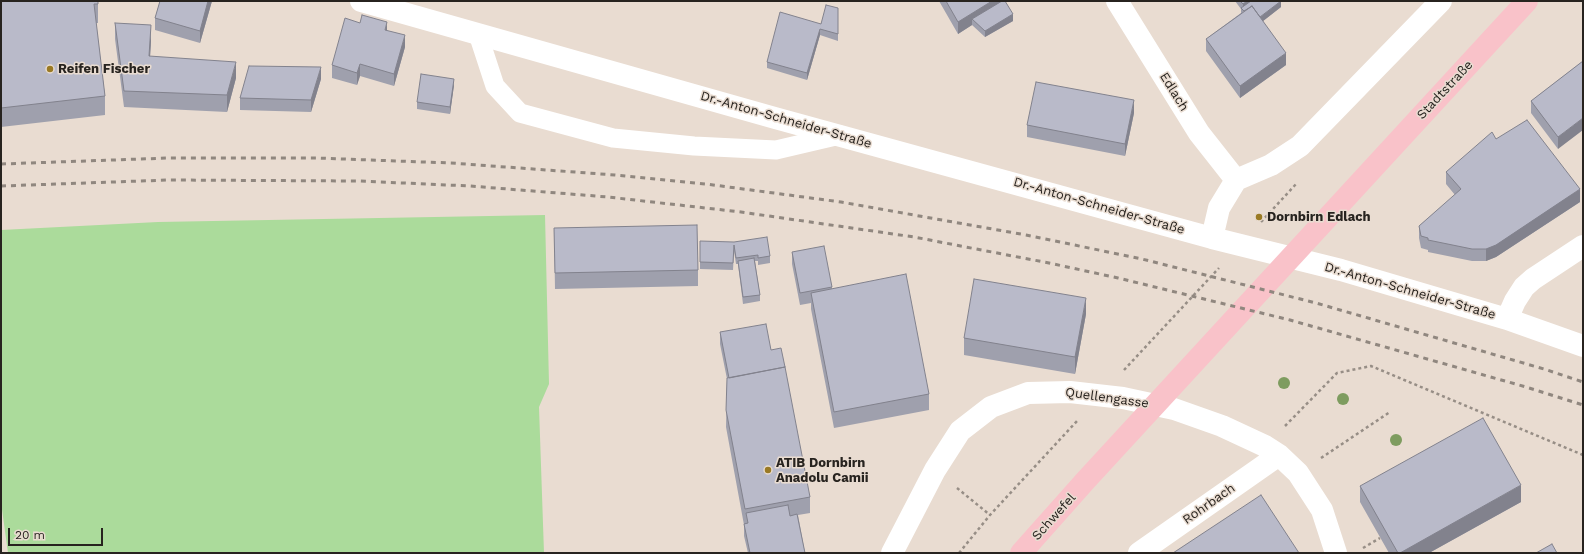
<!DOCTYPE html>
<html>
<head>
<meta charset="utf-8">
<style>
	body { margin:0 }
	#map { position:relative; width:1584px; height:554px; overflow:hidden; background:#e9dcd1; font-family:"Work Sans",sans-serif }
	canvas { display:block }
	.frame { position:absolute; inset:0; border:2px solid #27231f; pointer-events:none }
	.scale { position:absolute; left:8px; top:528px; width:95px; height:18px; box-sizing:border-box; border:2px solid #27231f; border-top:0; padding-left:5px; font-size:12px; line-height:14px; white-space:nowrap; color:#27231f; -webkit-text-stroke:3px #e9dcd1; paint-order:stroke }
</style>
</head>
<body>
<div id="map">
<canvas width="1584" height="554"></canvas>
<div class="frame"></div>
<div class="scale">20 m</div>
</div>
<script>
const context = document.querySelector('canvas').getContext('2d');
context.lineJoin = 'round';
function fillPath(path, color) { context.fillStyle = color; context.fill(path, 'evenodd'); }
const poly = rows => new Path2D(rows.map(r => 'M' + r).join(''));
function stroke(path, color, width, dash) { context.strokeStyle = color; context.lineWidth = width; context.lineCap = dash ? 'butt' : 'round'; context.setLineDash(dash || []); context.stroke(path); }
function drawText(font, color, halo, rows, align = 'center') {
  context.font = font + ' "Work Sans",sans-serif'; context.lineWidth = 3; context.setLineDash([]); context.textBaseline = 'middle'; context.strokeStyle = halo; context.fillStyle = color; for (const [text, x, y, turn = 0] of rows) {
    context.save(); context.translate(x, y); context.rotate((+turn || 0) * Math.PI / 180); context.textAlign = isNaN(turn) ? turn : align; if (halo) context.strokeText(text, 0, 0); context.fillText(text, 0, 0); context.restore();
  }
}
const green = poly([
	[545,215,549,384,539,407,544,553,8,553,1,502,1,230,158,222]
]);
const path = poly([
	[1261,222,1297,183],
	[1124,370,1219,268],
	[1285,426,1337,373,1371,366,1583,455],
	[1321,458,1390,412],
	[957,488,990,515],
	[1363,548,1380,538],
	[959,553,990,515,1077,421]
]);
const lane = poly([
	[478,34,495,86,520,113,613,138,694,146,776,150,840,135]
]);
const street = poly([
	[361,1,775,118,1212,238,1341,270,1507,319,1583,346],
	[1117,1,1199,133,1236,180],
	[1212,238,1219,208,1236,180,1271,165,1300,146,1441,1],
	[1507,319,1515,301,1524,287,1533,279,1583,246],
	[892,553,935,470,960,431,991,407,1028,393,1070,392,1123,398,1174,409,1222,426,1265,446,1279,455,1298,473,1322,510,1336,553],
	[1139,553,1279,455]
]);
const primary = poly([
	[1021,553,1086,480,1527,1]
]);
const rail = poly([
	[1,164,169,158,316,158,451,163,615,175,706,184,841,202,1026,235,1142,259,1316,303,1544,369,1583,382],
	[1,186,169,180,359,181,470,186,608,197,741,212,914,237,1049,263,1118,278,1290,320,1526,387,1583,405]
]);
const trees = [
	[1284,383],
	[1343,399],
	[1396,440]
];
const wall = poly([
	[1,1,98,4,98,23,96,23,105,96,105,115,1,127],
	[160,1,212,1,200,43,155,30,155,18],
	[939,1,1005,1,1013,21,985,37,972,25,958,34],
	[1235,1,1281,1,1281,7,1263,21,1286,65,1240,98,1206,51,1206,39,1241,13,1241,9],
	[838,8,838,41,820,35,807,80,767,68,767,62,821,24],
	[115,23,151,41,150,57,236,78,227,112,124,107,115,39],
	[387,30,405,47,394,86,360,76,357,85,332,78,332,65],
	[1583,61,1558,149,1531,113,1531,101],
	[321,79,311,112,240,110,240,98],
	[454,85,450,114,417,109,417,102],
	[1134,113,1125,156,1027,137,1027,125],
	[1496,139,1580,202,1496,257,1486,261,1472,261,1428,252,1428,250,1421,248,1419,238,1419,226,1455,195,1446,184,1446,172],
	[554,228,698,270,698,286,555,289],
	[734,242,770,256,770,263,758,265,758,261,755,261,760,295,760,301,743,304,738,264,736,264,734,251,733,270,700,269,700,262],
	[792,252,832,287,832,289,929,394,929,410,834,428,811,309,811,303,800,305,792,264],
	[1086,314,1075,374,964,355,964,338],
	[720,332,771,350,810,497,810,513,798,515,805,553,748,553,744,536,744,525,726,427,727,379,720,344],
	[1360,486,1521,502,1429,553,1389,553,1360,502]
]);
const shadedWall = poly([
	[208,1,212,1,200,43,200,31],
	[992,1,1004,1,972,19,972,25,958,34,958,22],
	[1247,1,1255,1,1243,11,1243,4],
	[1281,1,1281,7,1258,25,1258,19],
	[1013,14,1013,21,985,37,985,31],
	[387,22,387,34,385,30],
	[151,25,151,41,149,73,149,56],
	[820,29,820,35,807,80,807,73],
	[405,35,405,47,394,86,394,74],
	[1286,53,1286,65,1240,98,1240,86],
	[236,62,236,78,227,112,227,95],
	[360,64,360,76,357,85,357,73],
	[321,67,321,79,311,112,311,100],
	[454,79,454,85,450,114,450,107],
	[1134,100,1134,113,1125,156,1125,144],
	[1583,118,1583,130,1558,149,1558,137],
	[1580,189,1580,202,1496,257,1486,261,1486,249],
	[1086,298,1086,314,1075,374,1075,357],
	[1521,485,1521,502,1429,553,1400,553]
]);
const building = poly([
	[1,1,98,1,98,4,94,4,105,96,1,108,1,1],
	[160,1,208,1,200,31,155,18,160,1],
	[946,1,992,1,958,22,946,1],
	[1002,1,1005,1,1013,14,985,31,972,19,1002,1],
	[1240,1,1247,1,1243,4,1240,1],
	[1251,1,1281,1,1260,17,1252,6,1244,11,1241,8,1251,1],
	[826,5,838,8,838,34,820,29,807,73,767,62,780,12,821,24,826,5],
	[1252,6,1286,53,1240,86,1206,39,1252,6],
	[362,15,387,22,385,30,405,35,394,74,360,64,357,73,332,65,345,18,360,23,362,15],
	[115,23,151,25,149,56,236,62,227,95,124,91,115,23],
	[1583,61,1583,118,1558,137,1531,101,1583,61],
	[249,66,321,67,311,100,240,98,249,66],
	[421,74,454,79,450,107,417,102,421,74],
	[1036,82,1134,100,1125,144,1027,125,1036,82],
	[1527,120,1580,189,1496,245,1486,249,1472,249,1428,240,1428,238,1421,236,1419,226,1461,189,1446,172,1492,132,1496,139,1527,120],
	[697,225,698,270,555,273,554,228,697,225],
	[767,237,770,256,758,258,758,255,736,258,734,245,733,263,700,262,700,241,734,242,767,237],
	[824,246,832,287,800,293,792,252,824,246],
	[754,258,760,295,743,297,738,261,754,258],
	[906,274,929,394,834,412,811,293,906,274],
	[974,279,1086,298,1075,357,964,338,974,279],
	[766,324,771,350,781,348,785,367,729,378,720,332,766,324],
	[785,367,810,497,745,509,726,410,727,378,785,367],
	[1483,418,1521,485,1400,553,1398,553,1360,486,1483,418],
	[1261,495,1299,553,1173,553,1261,495],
	[788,505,790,516,797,514,805,553,750,553,744,524,748,523,746,513,788,505],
	[1552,544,1557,553,1536,553,1552,544]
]);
const markers = [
	[50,69,4,"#9a7a24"],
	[1259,217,4,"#9a7a24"],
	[768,470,4,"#9a7a24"]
];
const poiNames = [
	["Reifen Fischer",58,69],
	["Dornbirn Edlach",1267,217],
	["ATIB Dornbirn",776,463],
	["Anadolu Camii",776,478]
];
const streetNames = [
	["Stadtstraße",1445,90,-47],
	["Edlach",1174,92,58],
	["Dr.-Anton-Schneider-Straße",786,120,16],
	["Dr.-Anton-Schneider-Straße",1099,206,16],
	["Dr.-Anton-Schneider-Straße",1410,291,16],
	["Quellengasse",1107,398,8],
	["Rohrbach",1209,504,-35],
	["Schwefel",1054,517,-48]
];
fillPath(green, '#abdb9b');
stroke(path, '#978e86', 2.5, [3, 3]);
stroke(lane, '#fff', 19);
stroke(street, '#fff', 22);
stroke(primary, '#f9c2c9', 22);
stroke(rail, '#90877f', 3, [5, 5]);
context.fillStyle = '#7e9c5f';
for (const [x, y] of trees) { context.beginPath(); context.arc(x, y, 6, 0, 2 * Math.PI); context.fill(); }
fillPath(wall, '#9fa0ad');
fillPath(shadedWall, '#82828d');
fillPath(building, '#b9bac9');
stroke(building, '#82828d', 1);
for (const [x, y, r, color] of markers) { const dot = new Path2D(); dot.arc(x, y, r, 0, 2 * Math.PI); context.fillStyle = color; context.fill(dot); stroke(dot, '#e9dcd1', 1.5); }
drawText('bold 13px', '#27231f', '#e9dcd1', poiNames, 'left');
drawText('13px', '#27231f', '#e9dcd1', streetNames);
</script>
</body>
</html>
